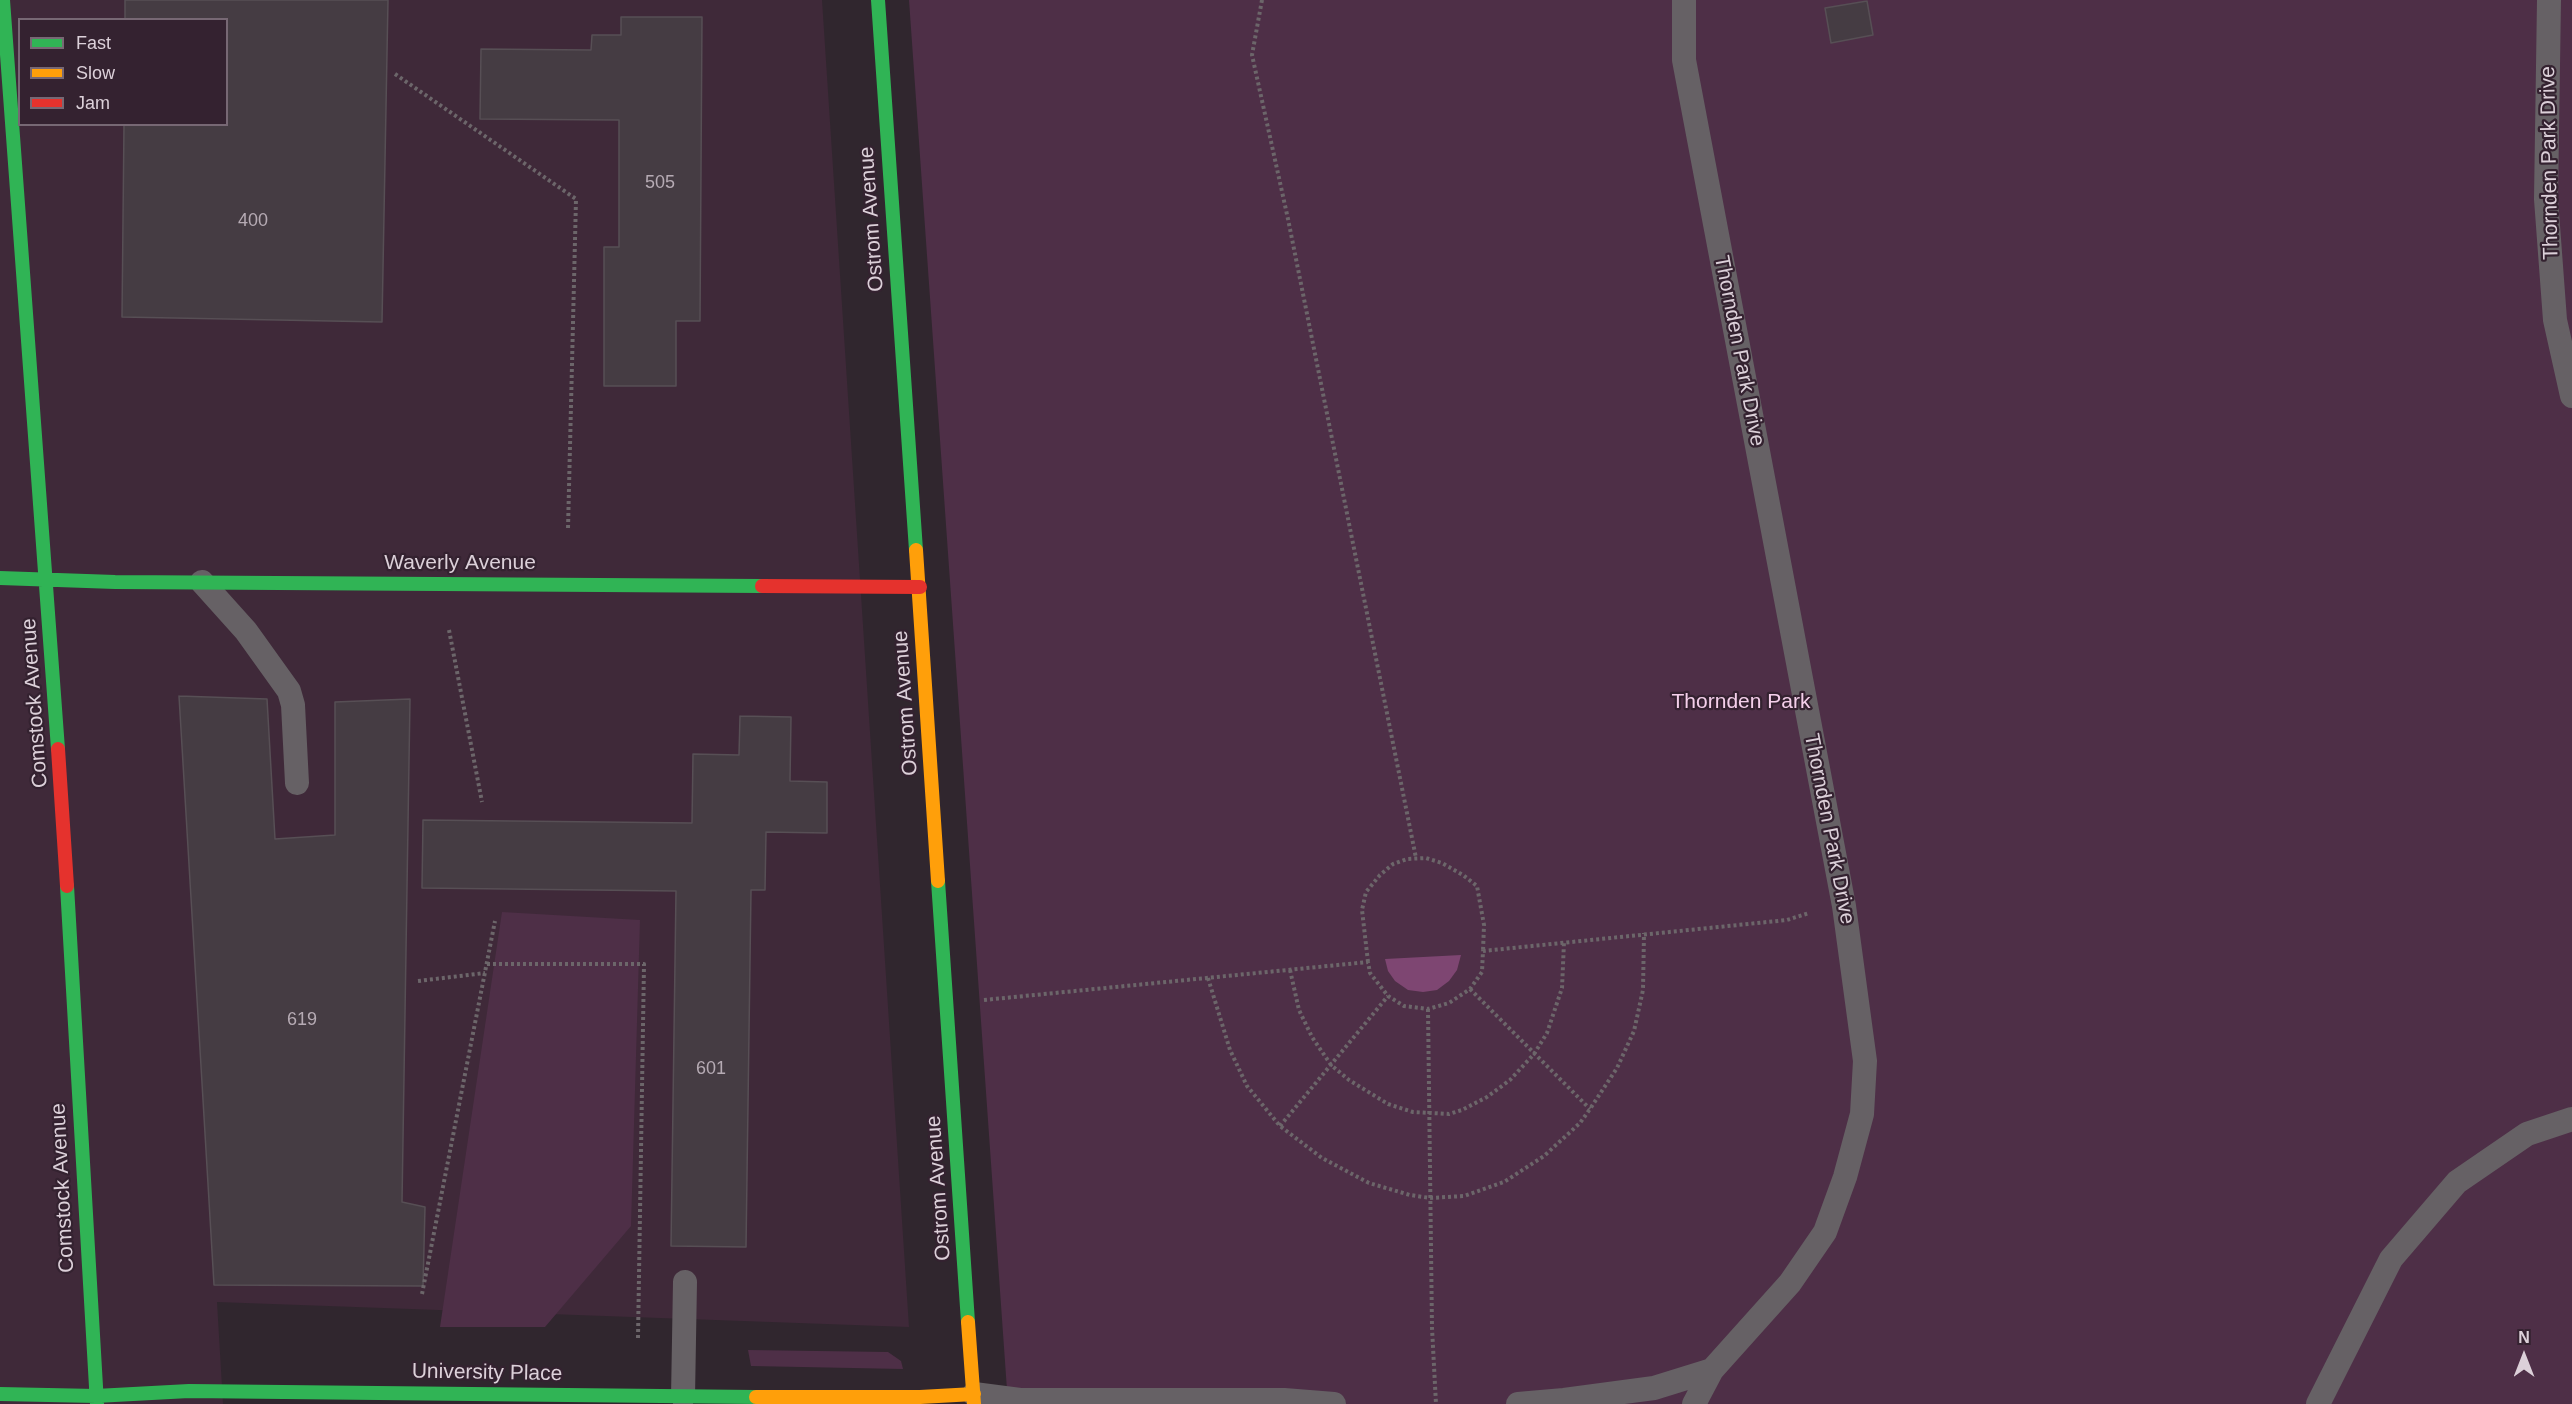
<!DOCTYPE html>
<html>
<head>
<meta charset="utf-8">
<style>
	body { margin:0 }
	#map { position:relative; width:2572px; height:1404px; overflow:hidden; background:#30262e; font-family:Helvetica,sans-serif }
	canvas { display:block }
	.legend { position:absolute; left:18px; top:18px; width:210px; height:108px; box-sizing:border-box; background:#342230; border:2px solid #776874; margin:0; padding:8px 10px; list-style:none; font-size:18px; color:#dcd0d9 }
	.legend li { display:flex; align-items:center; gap:12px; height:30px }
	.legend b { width:30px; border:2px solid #776874 }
	.north { position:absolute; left:2494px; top:1326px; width:60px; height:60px; -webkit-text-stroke:4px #342230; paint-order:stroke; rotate:0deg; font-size:16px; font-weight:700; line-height:24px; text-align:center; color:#dcd0d9 }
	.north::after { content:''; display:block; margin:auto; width:21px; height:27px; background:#dcd0d9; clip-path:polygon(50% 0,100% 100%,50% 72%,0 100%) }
</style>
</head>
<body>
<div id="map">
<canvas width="2572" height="1404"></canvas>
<ul class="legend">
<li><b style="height:8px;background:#30b455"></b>Fast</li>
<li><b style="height:8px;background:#ff9f0a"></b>Slow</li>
<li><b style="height:8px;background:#e5322d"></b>Jam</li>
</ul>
<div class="north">N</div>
</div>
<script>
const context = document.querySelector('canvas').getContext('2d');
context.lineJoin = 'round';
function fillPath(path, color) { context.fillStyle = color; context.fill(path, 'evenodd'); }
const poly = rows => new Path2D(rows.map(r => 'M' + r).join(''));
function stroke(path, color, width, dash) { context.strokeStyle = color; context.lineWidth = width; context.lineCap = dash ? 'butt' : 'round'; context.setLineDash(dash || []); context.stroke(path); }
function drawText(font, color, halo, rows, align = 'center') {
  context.font = font + ' Helvetica,sans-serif'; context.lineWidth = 4.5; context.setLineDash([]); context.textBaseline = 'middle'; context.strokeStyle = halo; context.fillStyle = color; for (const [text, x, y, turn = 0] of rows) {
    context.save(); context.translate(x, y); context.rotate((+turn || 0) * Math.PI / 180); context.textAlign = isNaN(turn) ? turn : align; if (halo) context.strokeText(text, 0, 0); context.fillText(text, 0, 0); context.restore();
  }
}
const built = poly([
	[0,0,822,0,909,1327,217,1302,223,1404,0,1404],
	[20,20,226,20,226,124,20,124]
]);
const green = poly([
	[909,0,2572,0,2572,1404,1008,1404],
	[502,912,640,920,631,1226,545,1327,440,1327],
	[748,1350,888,1352,901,1361,903,1369,751,1366]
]);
const water = poly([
	[1461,955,1457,970,1449,981,1437,990,1423,992,1408,990,1395,981,1388,971,1385,959]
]);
const building = poly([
	[125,0,388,0,382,322,122,317,124,124,226,124,226,20,125,20,125,0],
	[1867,1,1873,35,1831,43,1825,8,1867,1],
	[621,17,702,17,700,321,676,321,676,386,604,386,604,247,619,247,619,120,480,119,481,49,591,50,592,35,621,35,621,17],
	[179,696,267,699,275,839,335,835,335,702,410,699,402,1202,425,1207,423,1286,214,1285,179,696],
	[740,716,791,717,790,781,827,782,827,833,766,832,765,890,751,890,746,1247,671,1246,676,891,422,888,423,820,692,823,693,754,739,755,740,716]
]);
const path = poly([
	[1262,0,1252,55,1288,219,1416,858],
	[395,74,576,199,568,529],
	[449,630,482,802],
	[1368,962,1362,910,1366,892,1380,875,1393,864,1407,859,1426,858,1442,863,1463,875,1477,886,1484,925,1483,951],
	[487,964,644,964,638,1338],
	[1290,970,1299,1010,1312,1037,1331,1065,1349,1080,1388,1104,1413,1112,1449,1114,1462,1110,1487,1097,1510,1080,1534,1054,1547,1033,1562,988,1564,942],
	[1208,978,1230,1050,1247,1086,1280,1126,1322,1158,1369,1183,1410,1195,1430,1198,1464,1196,1504,1182,1544,1156,1580,1123,1590,1109,1617,1068,1634,1031,1643,990,1644,933],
	[418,981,485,973],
	[1470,989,1590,1109],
	[984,1000,1368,962,1370,973,1388,996,1404,1006,1428,1009,1449,1003,1470,989,1482,972,1483,951,1787,920,1809,913],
	[1428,1009,1432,1328,1436,1404],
	[1280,1126,1388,996],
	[422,1294,495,921]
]);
const lane = poly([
	[1684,0,1684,60,1844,906,1865,1061,1862,1114,1845,1177,1825,1232,1790,1283,1712,1370,1694,1404],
	[2549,0,2546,199,2555,320,2572,396],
	[202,582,246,631,289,691,293,705,297,783],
	[974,1394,1020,1400,1284,1400,1334,1404],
	[683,1397,685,1282],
	[1518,1404,1564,1400,1654,1388,1712,1370],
	[2318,1404,2391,1259,2457,1182,2527,1134,2572,1119]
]);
const fast = poly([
	[3,0,58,749],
	[878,0,916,550],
	[0,578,115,582,762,586],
	[938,881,968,1322],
	[67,886,97,1404],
	[0,1394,96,1396,189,1391,756,1397]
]);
const slow = poly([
	[916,550,938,881],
	[968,1322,974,1404],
	[756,1397,920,1397,974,1394]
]);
const jam = poly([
	[762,586,920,587],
	[58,749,67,886]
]);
const numberNames = [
	["505",660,183],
	["400",253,221],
	["619",302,1020],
	["601",711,1069]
];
const streetNames = [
	["Thornden Park Drive",2550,163,-91],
	["Ostrom Avenue",872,219,-94],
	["Thornden Park Drive",1739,351,79],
	["Waverly Avenue",460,563],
	["Comstock Avenue",35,703,-94],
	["Ostrom Avenue",906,703,-94],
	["Thornden Park Drive",1829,829,79],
	["Comstock Avenue",63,1188,-93],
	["Ostrom Avenue",939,1188,-94],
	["University Place",487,1373,1]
];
const parkNames = [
	["Thornden Park",1741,702]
];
fillPath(built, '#3f2939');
fillPath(green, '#4e2f47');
fillPath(water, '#7e4672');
fillPath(building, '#453c43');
stroke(building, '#574f55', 1.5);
stroke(path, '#6c666a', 4, [3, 3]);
stroke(lane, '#666165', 24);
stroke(fast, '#30b455', 14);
stroke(slow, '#ff9f0a', 14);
stroke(jam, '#e5322d', 14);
drawText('18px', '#b6abb4', null, numberNames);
drawText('21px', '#dcd0d9', '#342230', streetNames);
drawText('21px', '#f4cfea', '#342230', parkNames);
</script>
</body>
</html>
